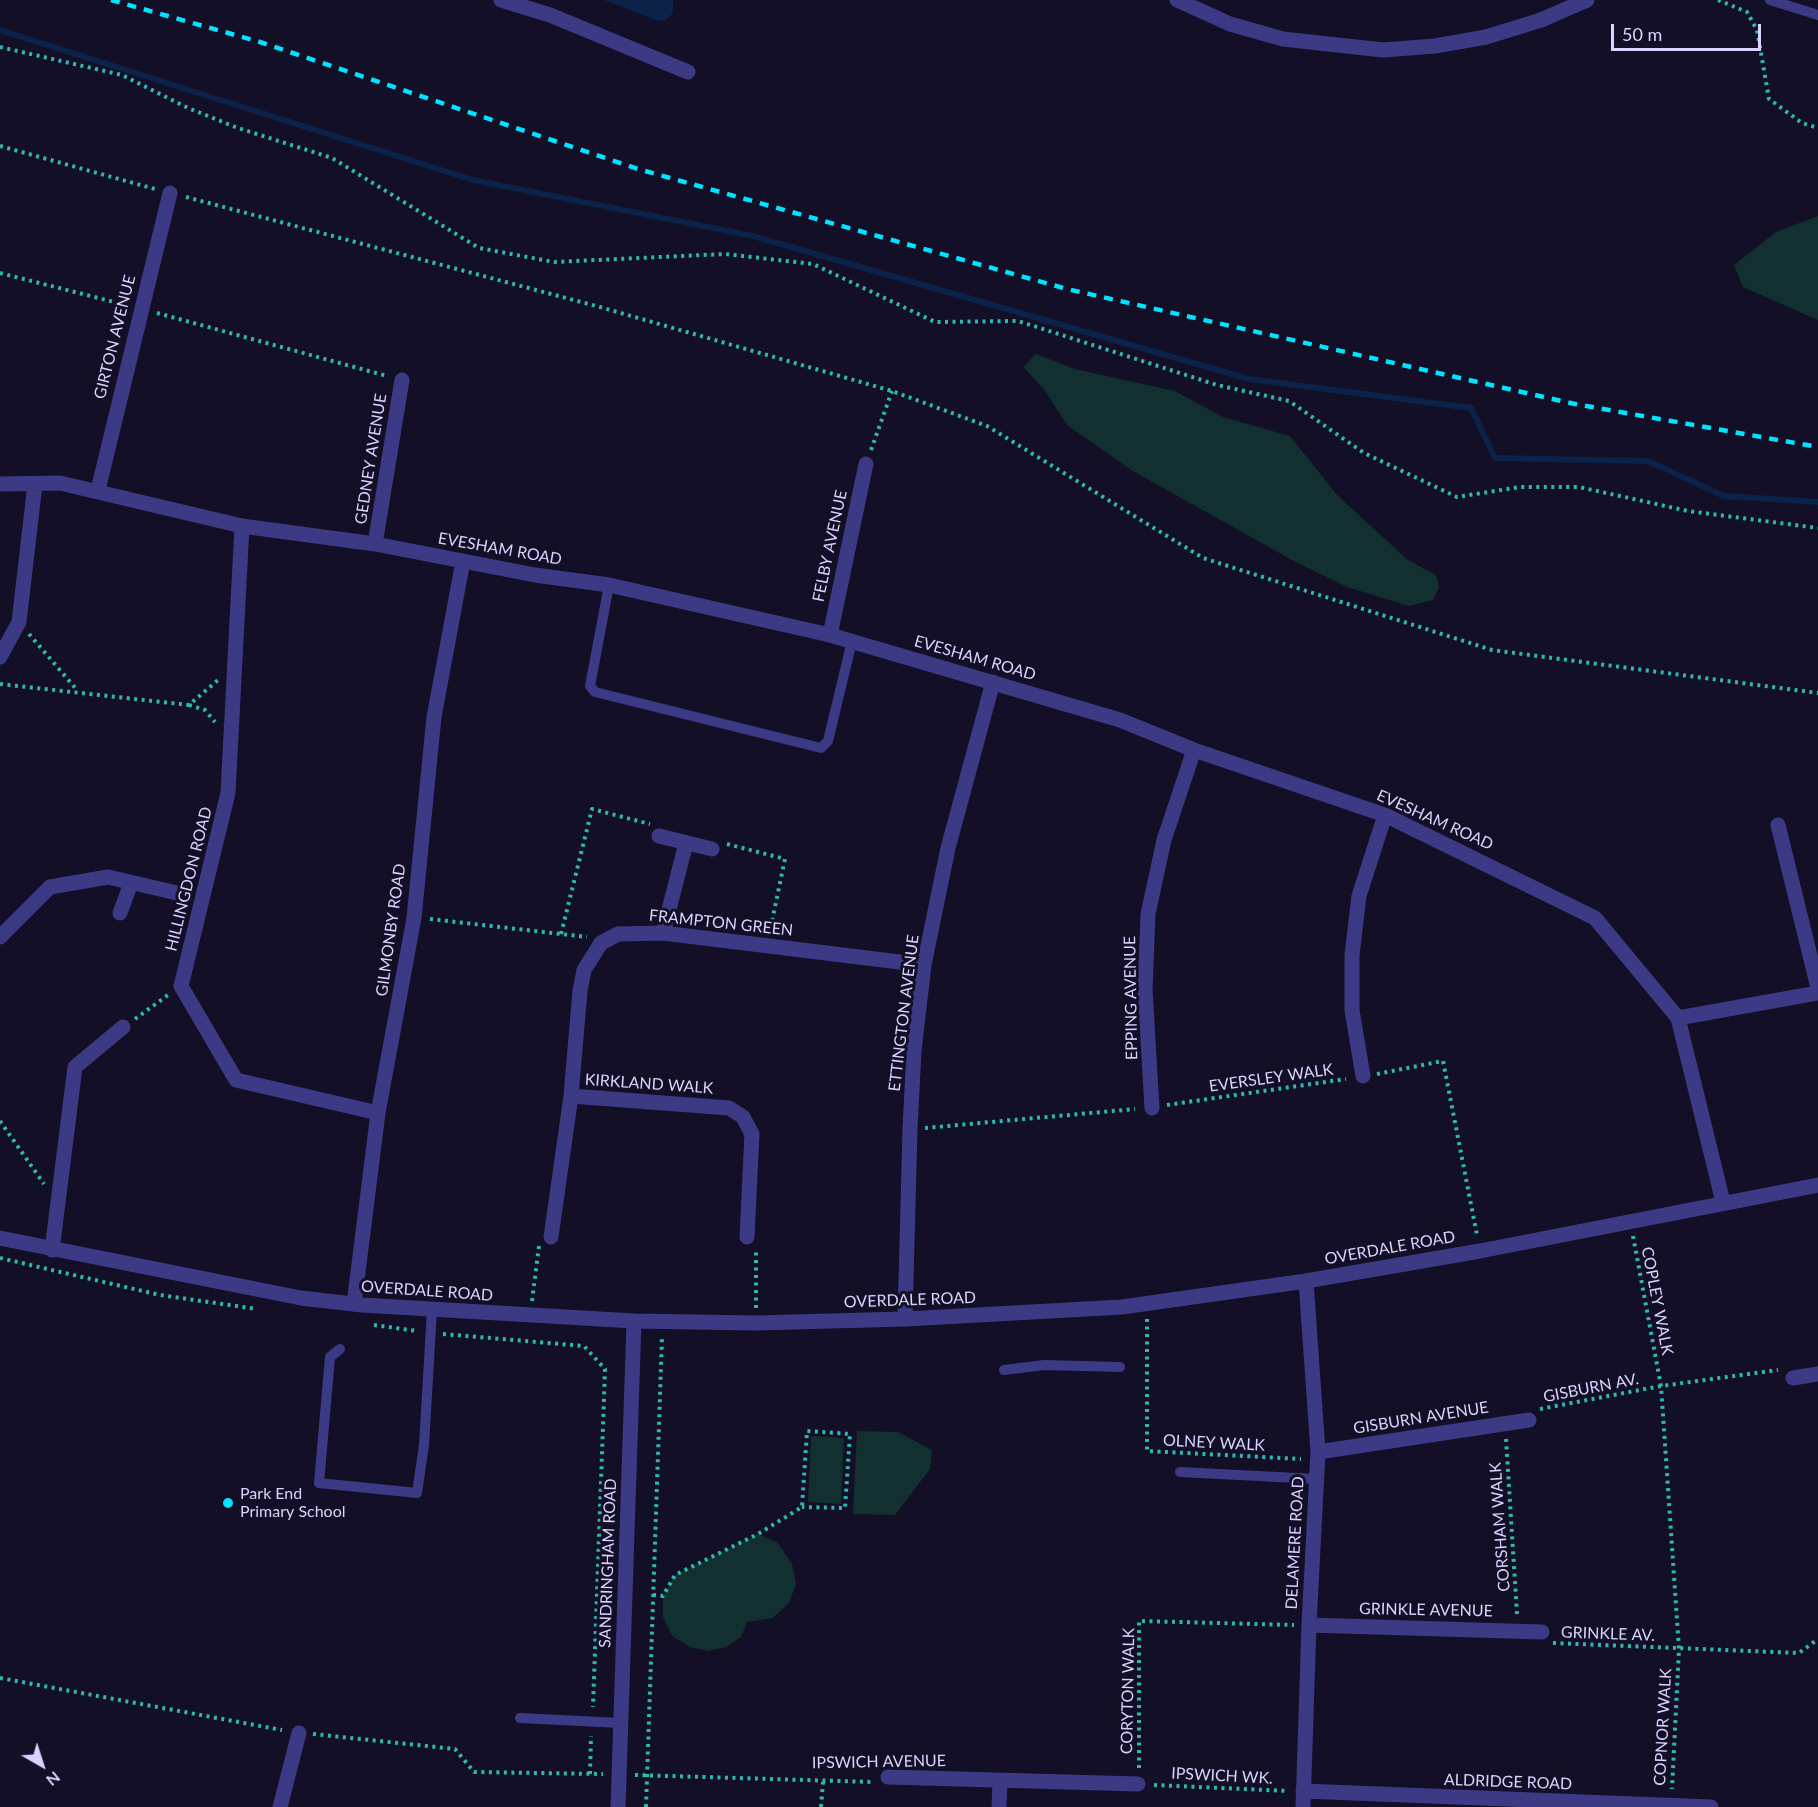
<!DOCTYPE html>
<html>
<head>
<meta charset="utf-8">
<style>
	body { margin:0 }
	#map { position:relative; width:1818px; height:1807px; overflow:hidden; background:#130f26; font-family:Lato,sans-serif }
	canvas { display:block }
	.north { position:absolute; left:12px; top:1735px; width:60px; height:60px; -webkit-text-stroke:4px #130f26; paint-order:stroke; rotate:141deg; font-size:16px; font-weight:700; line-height:24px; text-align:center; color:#d9d4ff }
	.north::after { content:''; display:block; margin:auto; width:21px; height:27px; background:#d9d4ff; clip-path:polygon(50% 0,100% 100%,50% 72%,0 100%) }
	.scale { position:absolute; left:1611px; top:24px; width:150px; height:27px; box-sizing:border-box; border:3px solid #d9d4ff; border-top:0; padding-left:8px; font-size:18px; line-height:21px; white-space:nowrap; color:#d9d4ff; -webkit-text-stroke:4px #130f26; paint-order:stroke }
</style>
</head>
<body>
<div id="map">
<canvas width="1818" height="1807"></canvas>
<div class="north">N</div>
<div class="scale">50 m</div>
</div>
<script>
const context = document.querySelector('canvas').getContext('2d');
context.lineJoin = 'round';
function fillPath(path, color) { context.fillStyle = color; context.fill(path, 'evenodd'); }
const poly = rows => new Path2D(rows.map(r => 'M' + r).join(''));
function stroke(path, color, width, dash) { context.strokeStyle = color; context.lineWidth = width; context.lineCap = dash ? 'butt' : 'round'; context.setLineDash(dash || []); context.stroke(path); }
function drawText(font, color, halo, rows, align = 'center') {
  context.font = font + ' Lato,sans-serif'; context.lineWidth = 6; context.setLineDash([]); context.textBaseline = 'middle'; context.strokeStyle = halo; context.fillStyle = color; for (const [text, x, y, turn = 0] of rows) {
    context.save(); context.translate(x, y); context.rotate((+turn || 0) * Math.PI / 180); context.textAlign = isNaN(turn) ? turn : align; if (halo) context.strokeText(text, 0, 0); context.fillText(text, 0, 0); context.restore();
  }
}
const green = poly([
	[1818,216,1818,320,1743,287,1734,265,1776,232],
	[1036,354,1075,369,1175,391,1223,417,1290,436,1338,496,1408,560,1436,575,1439,588,1433,600,1409,606,1347,587,1292,560,1131,470,1067,425,1044,389,1023,367],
	[857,1431,898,1432,932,1450,930,1469,895,1515,853,1514],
	[811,1436,844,1438,841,1504,808,1502],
	[758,1534,778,1543,792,1564,796,1584,789,1603,773,1618,747,1622,741,1637,726,1647,708,1651,690,1647,672,1636,663,1617,663,1596,675,1575]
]);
const water = poly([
	[604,0,673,0,673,13,666,20,658,21]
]);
const stream = poly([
	[0,30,473,180,753,236,1249,379,1471,408,1495,458,1648,461,1724,496,1818,502]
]);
const path = poly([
	[1718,0,1747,12,1757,30,1769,99,1802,123,1818,128],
	[0,47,122,75,188,108,238,128,332,158,479,248,554,262,725,254,813,264,935,322,1018,321,1217,385,1289,401,1364,453,1457,497,1520,487,1579,487,1688,511,1818,528],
	[0,146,155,189],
	[186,197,600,307,892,391,987,426,1203,558,1492,650,1818,693],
	[0,273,126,305],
	[157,313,387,376],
	[871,450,892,391],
	[29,634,77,690],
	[0,684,189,705,218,680],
	[189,705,205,710,215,722],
	[727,844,785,859,770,931],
	[430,919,587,937],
	[561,934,592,809,650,824],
	[135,1019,168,995],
	[1377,1074,1443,1061,1477,1235],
	[1167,1105,1346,1079],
	[0,1121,44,1184],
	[925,1128,1135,1109],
	[1633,1236,1661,1386,1679,1649,1672,1789],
	[0,1258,160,1295,257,1309],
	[532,1301,539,1246],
	[756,1308,756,1249],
	[1147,1319,1147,1451,1301,1459],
	[374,1325,417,1331],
	[443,1334,584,1346,605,1369,593,1707],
	[1540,1409,1661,1386,1778,1370],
	[1506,1439,1517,1614],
	[653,1595,663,1596,675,1575,758,1534,802,1507,807,1431,850,1434,845,1508,802,1507],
	[1553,1643,1799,1653,1818,1639],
	[0,1678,282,1730],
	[313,1734,455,1749,474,1772,603,1774],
	[1139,1768,1139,1621,1294,1625],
	[590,1774,591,1736],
	[635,1775,873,1782],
	[1154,1785,1288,1791],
	[646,1807,662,1337],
	[821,1807,823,1782]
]);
const service = poly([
	[1770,0,1818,15],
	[609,585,590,686,595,692,821,748,828,741,852,641],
	[340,1349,330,1357,319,1483,417,1493,424,1445,432,1310],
	[1004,1370,1044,1365,1120,1367],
	[1180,1472,1317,1479],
	[520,1718,621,1723]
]);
const minor = poly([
	[501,0,550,15,688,72],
	[1177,0,1230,24,1283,39,1383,50,1435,46,1486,37,1541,20,1587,0],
	[0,484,60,483,242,526,375,544,535,575,609,585,830,635,1120,720,1194,750,1385,815,1595,918,1678,1018,1723,1202],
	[98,490,170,193],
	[242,526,228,793,181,986,236,1080,378,1113],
	[375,544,402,380],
	[830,635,866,464],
	[0,657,19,622,35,484],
	[1778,825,1818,988],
	[659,836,712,849],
	[120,913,131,883],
	[663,933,686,843],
	[0,937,50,887,108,877,177,893],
	[1678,1018,1818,993],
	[1363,1076,1352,1010,1352,955,1359,896,1385,815],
	[571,1096,729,1108,743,1117,752,1134,747,1237],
	[1152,1108,1145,989,1148,914,1164,840,1194,750],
	[551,1237,571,1096,580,991,584,970,601,943,618,934,663,933,924,965],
	[52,1250,75,1067,123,1027],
	[354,1304,378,1113,414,918,434,717,463,561],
	[905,1319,910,1129,914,1051,924,965,948,848,993,682],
	[1793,1378,1818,1374],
	[1318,1452,1529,1420],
	[1309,1625,1542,1632],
	[888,1777,1138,1784],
	[1303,1791,1711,1807],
	[280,1807,299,1733],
	[999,1807,1000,1781],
	[1303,1807,1309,1625,1318,1452,1306,1281]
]);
const tertiary = poly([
	[0,1238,301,1298,362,1305,634,1321,756,1323,905,1319,1122,1307,1306,1281,1480,1251,1818,1185],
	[618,1807,634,1321]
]);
const rail = poly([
	[111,0,260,42,638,169,1067,289,1575,404,1818,447]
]);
const markers = [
	[228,1503,6,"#00e5ff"]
];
const streetNames = [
	["GIRTON AVENUE",115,337,-76],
	["GEDNEY AVENUE",371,459,-81],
	["FELBY AVENUE",830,546,-78],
	["EVESHAM ROAD",500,549,10],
	["EVESHAM ROAD",975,658,16],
	["EVESHAM ROAD",1435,820,24],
	["HILLINGDON ROAD",189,879,-76],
	["FRAMPTON GREEN",721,923,6],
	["GILMONBY ROAD",391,930,-82],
	["EPPING AVENUE",1131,998,-91],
	["ETTINGTON AVENUE",904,1013,-83],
	["EVERSLEY WALK",1271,1078,-8],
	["KIRKLAND WALK",649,1084,4],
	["OVERDALE ROAD",1390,1248,-10],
	["OVERDALE ROAD",427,1291,4],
	["OVERDALE ROAD",910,1300,-2],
	["COPLEY WALK",1657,1301,79],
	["GISBURN AV.",1591,1388,-11],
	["GISBURN AVENUE",1421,1418,-9],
	["OLNEY WALK",1214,1443,3],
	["CORSHAM WALK",1500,1527,-94],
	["DELAMERE ROAD",1295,1543,-87],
	["SANDRINGHAM ROAD",608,1563,-88],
	["GRINKLE AVENUE",1426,1610,1],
	["GRINKLE AV.",1608,1634,2],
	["CORYTON WALK",1128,1691,-89],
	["COPNOR WALK",1663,1727,-87],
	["IPSWICH AVENUE",879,1762,-1],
	["IPSWICH WK.",1222,1776,3],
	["ALDRIDGE ROAD",1508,1782,2]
];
const poiNames = [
	["Park End",240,1494],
	["Primary School",240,1512]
];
fillPath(green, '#12302f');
fillPath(water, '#0c2248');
stroke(stream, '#0c2248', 6);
stroke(path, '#2fb8b0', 4, [3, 4.5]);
stroke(service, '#3d3a85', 10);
stroke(minor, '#3d3a85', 15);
stroke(tertiary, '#3d3a85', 15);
stroke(rail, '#00e5ff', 4.5, [9, 8]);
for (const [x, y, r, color] of markers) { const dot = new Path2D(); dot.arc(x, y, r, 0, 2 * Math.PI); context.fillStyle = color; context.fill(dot); stroke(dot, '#130f26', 2); }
drawText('16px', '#d9d4ff', '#130f26', streetNames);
drawText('16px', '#d9d4ff', '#130f26', poiNames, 'left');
</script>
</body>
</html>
